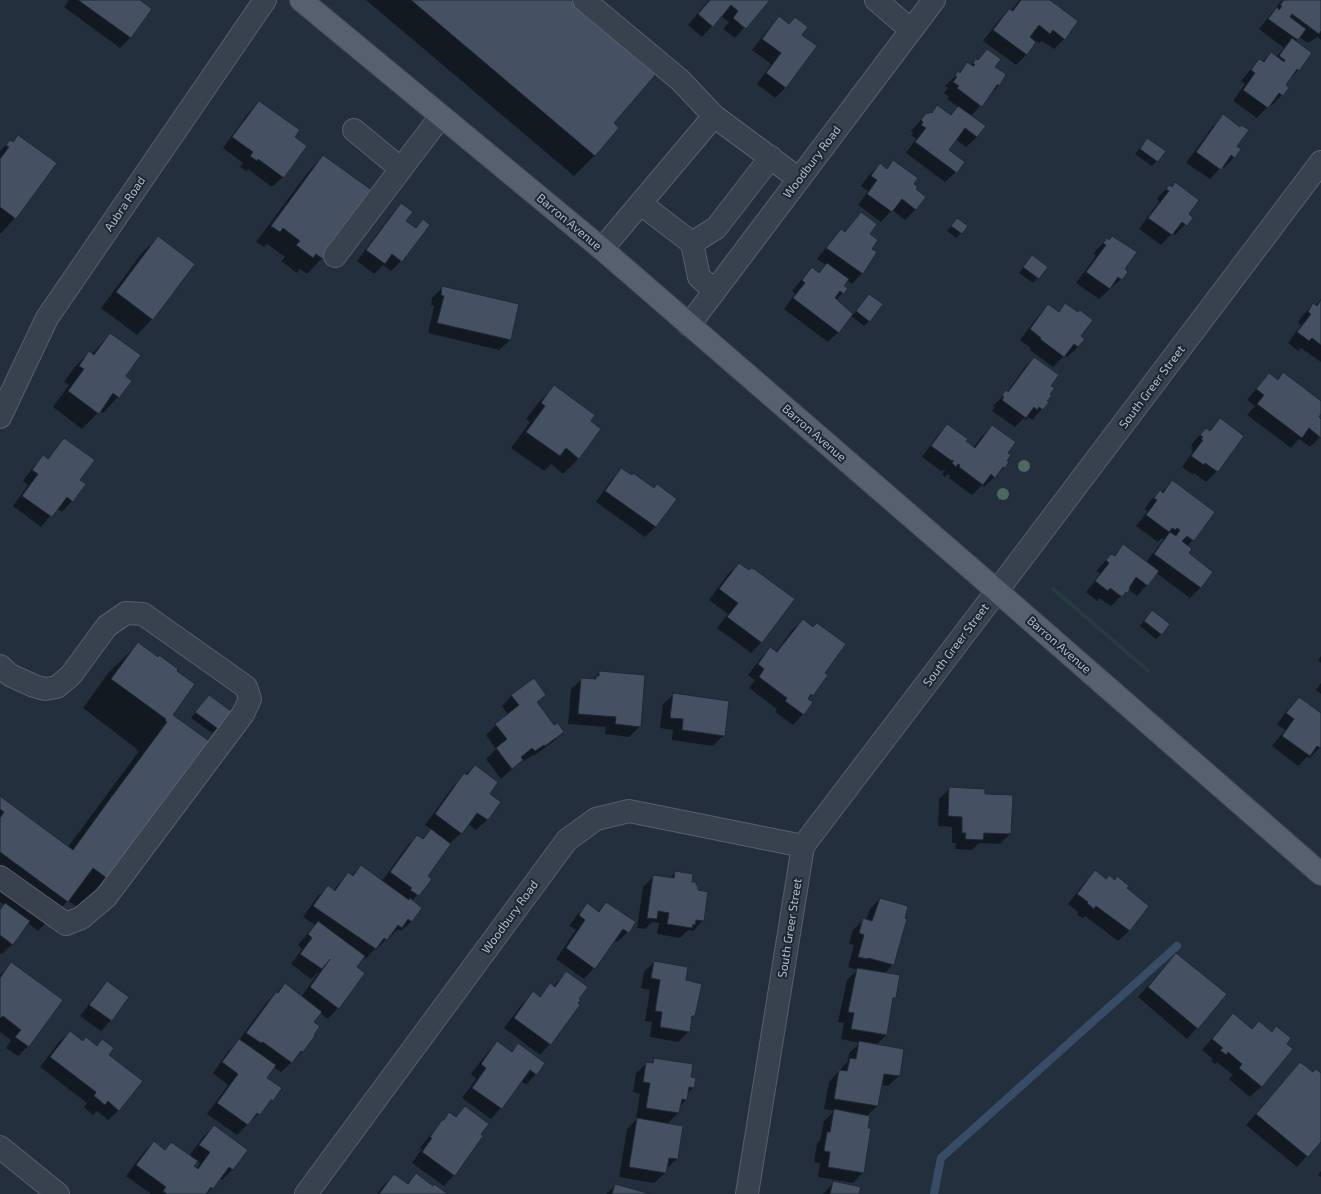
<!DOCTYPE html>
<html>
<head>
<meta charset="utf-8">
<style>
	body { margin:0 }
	canvas { display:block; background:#242f3e }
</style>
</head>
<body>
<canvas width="1321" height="1194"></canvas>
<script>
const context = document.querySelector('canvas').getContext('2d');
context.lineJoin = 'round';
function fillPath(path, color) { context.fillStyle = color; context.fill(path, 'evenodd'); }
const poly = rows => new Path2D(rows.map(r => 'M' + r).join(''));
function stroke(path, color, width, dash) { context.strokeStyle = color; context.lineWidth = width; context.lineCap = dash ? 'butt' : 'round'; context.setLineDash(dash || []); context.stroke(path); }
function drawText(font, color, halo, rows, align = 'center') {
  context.font = font + ' "Exo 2",sans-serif'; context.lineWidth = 4; context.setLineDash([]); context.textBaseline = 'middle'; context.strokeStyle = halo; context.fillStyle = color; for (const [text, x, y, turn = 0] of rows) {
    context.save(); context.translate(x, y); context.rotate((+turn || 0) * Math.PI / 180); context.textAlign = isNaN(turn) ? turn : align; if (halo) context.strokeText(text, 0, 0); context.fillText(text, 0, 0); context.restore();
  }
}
const green = poly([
	[1053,586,1150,670,1148,673,1056,594,1051,589]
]);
const shadow = poly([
	[69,0,139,0,151,9,130,38,120,48,64,7],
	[366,0,569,0,613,123,595,155,574,176],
	[709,0,769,0,735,38,723,29,729,22,721,16,702,37,688,25],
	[1019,0,1051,0,1050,1,1064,39,1054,49,1042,41,1039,43,1036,41,1026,55,1016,65,983,41,999,20,1010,10,1011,11],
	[1282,0,1321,0,1321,40,1317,37,1308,43,1299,37,1295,42,1298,70,1284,86,1282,95,1272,105,1270,104,1257,118,1233,101,1245,84,1241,81,1249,71,1260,60,1262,62,1271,53,1276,57,1284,48,1259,29],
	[779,18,788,25,795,18,801,35,816,46,785,88,775,98,757,84,771,64,752,50,769,28],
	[987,50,1000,84,971,116,984,126,977,137,966,147,955,139,947,150,956,172,945,182,906,153,916,139,911,135,913,133,911,131,926,114,928,115,931,113,938,107,950,116,958,107,947,99,949,97,944,93,948,88,945,86,968,64,970,66],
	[259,102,294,138,283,177,272,187,248,169,246,171,240,167,243,163,223,148,249,112],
	[1223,116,1236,147,1240,149,1234,157,1224,168,1222,166,1210,179,1186,163,1213,126],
	[18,136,15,218,0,234,0,151,10,141,12,142],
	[1147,139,1165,151,1152,166,1135,154],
	[323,156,371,191,322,258,307,274,300,269,297,273,281,261,285,257,267,244,264,247,256,242,308,172],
	[893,161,913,184,916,209,905,220,892,210,881,222,858,205,868,191,861,186,869,175,880,165,886,169],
	[1175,184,1187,214,1191,218,1175,235,1172,233,1161,245,1139,229,1159,201,1157,200,1159,196,1169,186,1171,187],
	[401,204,404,221,414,229,423,220,401,261,391,271,383,265,374,274,357,261,391,215],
	[861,214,868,234,870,249,862,273,852,284,847,280,843,286,847,288,836,300,853,315,869,295,869,321,864,326,851,316,838,332,828,342,784,309,795,294,792,291,802,279,812,268,818,273,826,265,817,259,831,241,841,230,844,232],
	[957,220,961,233,956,238,947,231],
	[158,237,152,319,137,335,101,308,142,253],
	[1107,240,1123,270,1121,279,1099,299,1076,283,1096,256,1094,254,1096,250],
	[1032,256,1047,267,1033,283,1019,273],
	[443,287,517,305,510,340,499,350,428,333,434,306,431,305,432,298],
	[1321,299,1321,362,1301,348,1298,351,1288,343,1301,325,1298,322,1303,315,1314,304,1315,306],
	[1066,304,1079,336,1078,347,1067,357,1065,355,1053,367,1030,350,1031,348,1020,340,1038,316,1048,305,1058,312],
	[110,334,124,376,118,397,103,413,100,411,82,429,53,407,69,385,64,382,74,368,89,352,92,354],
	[1034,358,1050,386,1042,409,1032,420,1028,417,1026,420,1024,418,1015,427,992,411,995,407,993,406,1007,392,1024,368],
	[1283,373,1321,402,1321,413,1317,417,1321,420,1321,436,1310,447,1299,439,1291,448,1247,415,1255,406,1247,400,1259,385,1269,374,1277,380],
	[554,387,579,458,563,474,551,464,544,471,511,448,530,422,526,419,539,402],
	[1220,419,1242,436,1217,471,1206,482,1194,473,1193,475,1182,467,1193,451,1191,450,1193,448,1191,446,1196,439,1206,429,1209,431],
	[947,425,973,448,982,436,992,426,1007,453,1004,468,984,487,982,485,972,495,949,478,950,476,948,474,945,477,942,474,946,469,941,471,922,457,937,436],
	[64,439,78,480,72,501,62,512,57,508,41,527,13,506,28,485,23,481,33,467,43,457,47,459],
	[622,469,654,489,675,499,655,527,645,537,596,502,611,480],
	[1172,481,1193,540,1187,546,1188,554,1212,572,1200,588,1190,598,1156,573,1147,585,1137,596,1128,589,1111,606,1099,598,1097,601,1086,592,1100,574,1096,571,1111,555,1113,556,1124,546,1146,562,1164,539,1162,538,1158,542,1136,526,1148,511,1145,509,1149,502,1160,491,1161,493],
	[739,564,793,599,761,643,751,653,717,628,728,614,709,600,728,574],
	[1147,616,1161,634,1156,639,1140,626],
	[803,620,813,628,824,673,812,695,808,700,803,714,793,725,775,712,777,709,749,688,755,680,748,675,760,659,770,648,776,652,792,630],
	[139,643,171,715,107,878,78,907,68,901,38,931,28,923,12,944,2,954,0,953,0,909,4,905,0,902,0,797,68,847,139,751,136,750,137,749,83,708,109,672],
	[1321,656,1321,663,1318,660],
	[600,672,640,726,629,737,605,734,606,727,568,724,571,689,582,679,592,679],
	[1321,683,1321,694,1316,690],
	[674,694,724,735,713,746,672,740,673,730,660,728,663,704],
	[512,695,545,695,536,703,554,727,563,732,553,742,534,756,533,755,524,761,523,759,501,779,486,759,496,749,486,735,496,725,508,715,502,706],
	[209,696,217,728,212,733,191,718],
	[1299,698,1321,714,1321,746,1310,758,1307,757,1298,766,1272,746,1285,730,1277,724,1289,708],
	[475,766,488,794,499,802,487,820,476,830,468,824,461,833,450,843,426,876,430,879,412,901,412,921,401,931,398,929,390,937,389,936,376,950,375,949,365,959,363,957,355,968,338,1008,328,1019,320,1013,312,1023,312,1036,314,1036,302,1052,281,1072,273,1067,265,1078,272,1100,237,1135,207,1114,228,1085,213,1073,229,1050,239,1040,266,1003,285,984,301,997,318,973,318,972,311,979,291,964,302,949,298,945,315,925,303,917,317,897,328,887,333,891,348,873,351,876,361,866,382,881,407,846,417,836,422,839,431,829,425,825,454,785],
	[950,788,984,795,1010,834,1000,844,979,843,972,850,955,849,956,843,952,843,952,827,938,826,939,799],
	[676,872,695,886,703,920,693,931,688,930,680,938,657,934,659,923,652,922,645,929,637,928,643,887,654,876,669,879],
	[1095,872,1106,880,1125,889,1147,906,1129,931,1118,941,1085,916,1083,919,1077,914,1078,912,1068,904,1085,882],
	[880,899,893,964,884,974,895,998,892,1001,886,1035,876,1045,903,1050,899,1076,888,1086,881,1085,878,1105,867,1116,863,1172,853,1183,818,1177,820,1163,814,1162,817,1143,820,1140,824,1121,834,1111,824,1109,829,1082,848,1061,849,1053,860,1043,841,1039,844,1023,838,1022,847,980,857,970,848,967,854,945,849,944,853,930,864,919,866,920,870,909],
	[606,903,628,932,617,942,614,940,594,968,584,979,556,959,576,930,569,926,577,915,587,905,597,912],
	[1176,954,1197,1028,1187,1039,1138,997],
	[654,962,684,981,694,1016,691,1019,689,1031,678,1042,650,1037,652,1022,645,1021,650,990,641,988,644,972],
	[11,964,28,1046,18,1056,6,1048,11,1040,0,1032,0,975],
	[566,972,578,999,550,1044,540,1055,504,1028,523,1003,533,993,539,997,550,984,553,987],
	[107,982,128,997,111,1020,101,1031,80,1016,97,993],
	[1233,1014,1252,1029,1285,1044,1292,1049,1261,1087,1250,1097,1229,1079,1233,1075,1217,1062,1215,1064,1211,1061,1213,1059,1202,1050],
	[70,1032,83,1042,96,1047,103,1040,107,1055,119,1110,108,1120,97,1111,93,1115,84,1107,87,1103,40,1067,59,1042],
	[497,1042,511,1052,519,1045,544,1063,536,1074,526,1085,521,1081,501,1108,491,1119,462,1098,476,1079,471,1074,487,1053],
	[655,1059,690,1078,693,1088,687,1094,686,1100,680,1106,678,1113,667,1124,677,1159,666,1169,665,1173,654,1183,619,1177,627,1129,638,1118,636,1118,640,1094,633,1092,636,1073,647,1063,650,1064],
	[1300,1063,1313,1073,1321,1074,1321,1140,1297,1167,1246,1125],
	[465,1107,480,1135,454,1175,444,1186,412,1163,422,1149,420,1148,439,1124,450,1113,455,1117],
	[214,1126,246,1151,232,1170,222,1180,220,1178,207,1194,151,1194,126,1176,143,1153,154,1142,164,1150,171,1143,189,1156,203,1137],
	[196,1161,200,1163,196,1169,193,1166],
	[1321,1171,1321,1177,1318,1175],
	[394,1175,406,1184,416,1175,433,1187,447,1194,377,1194,383,1186],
	[834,1182,858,1194,823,1194],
	[616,1185,647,1194,606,1194]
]);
const stream = poly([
	[934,1194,941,1158,1177,946]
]);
const building = poly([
	[78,0,140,0,152,9,131,38,78,0],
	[411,0,571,0,657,73,614,123,619,128,595,156,411,0],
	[710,0,770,0,746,29,733,18,738,11,731,5,713,27,698,14,710,0],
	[1021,0,1050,0,1078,21,1065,40,1053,30,1050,34,1039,25,1030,37,1036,42,1027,55,993,30,1009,9,1013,11,1021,0],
	[1284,0,1321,0,1321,31,1319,34,1292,14,1290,17,1306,29,1298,40,1268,19,1277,7,1279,10,1282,6,1280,5,1284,0],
	[779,16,789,24,795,17,808,27,802,35,817,46,786,88,766,73,781,53,762,39,779,16],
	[1292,38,1312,53,1299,71,1297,69,1286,85,1289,88,1283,96,1279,93,1268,108,1243,90,1255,73,1251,70,1259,59,1264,62,1271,52,1284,62,1285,60,1279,56,1292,38],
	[987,49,1001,59,995,67,1006,74,1000,85,997,85,982,107,957,88,959,86,953,82,957,77,955,76,958,71,960,73,967,62,973,66,975,65,973,63,976,59,978,60,987,49],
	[259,101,300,130,295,137,307,146,284,178,258,159,257,161,250,156,253,152,232,137,259,101],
	[937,105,951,115,958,106,986,126,977,137,965,128,949,150,965,162,957,173,915,142,926,128,921,125,923,122,921,120,926,113,928,114,930,112,932,113,937,105],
	[1223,114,1240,127,1241,125,1249,130,1237,146,1241,149,1235,158,1231,155,1221,170,1196,152,1223,114],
	[18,135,57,163,16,219,0,207,0,159,9,147,6,145,10,140,13,142,18,135],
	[1147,138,1166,151,1158,162,1140,149,1147,138],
	[323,155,373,191,323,259,316,254,313,258,296,245,300,241,283,228,280,232,271,226,323,155],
	[893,160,918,178,914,184,918,187,916,189,926,197,916,210,902,199,892,212,867,194,877,180,871,176,880,163,887,169,893,160],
	[1175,182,1199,200,1189,214,1193,218,1187,226,1182,222,1172,235,1148,218,1169,191,1166,189,1169,185,1172,187,1175,182],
	[401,203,413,212,406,221,416,228,423,219,430,225,402,262,392,254,385,264,366,250,401,203],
	[861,212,877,224,870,234,878,240,872,249,877,252,863,274,826,248,841,229,845,232,861,212],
	[957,218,968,226,962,234,951,226,957,218],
	[158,236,195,264,153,320,116,292,158,236],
	[1112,236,1137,252,1125,269,1128,272,1122,280,1118,277,1110,289,1086,272,1106,245,1103,243,1107,238,1109,240,1112,236],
	[1032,255,1048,267,1039,279,1023,267,1032,255],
	[827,263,849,279,844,286,848,288,844,294,840,291,835,298,853,314,839,333,793,298,805,283,802,280,812,267,819,273,827,263],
	[442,286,519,304,511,340,437,323,444,296,441,295,442,286],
	[869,294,883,304,870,322,856,311,869,294],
	[1321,300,1321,345,1312,338,1309,341,1297,332,1311,314,1308,312,1313,303,1317,306,1321,300],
	[1065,303,1078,312,1080,310,1093,320,1081,336,1085,339,1078,347,1074,344,1064,357,1040,339,1041,338,1030,329,1048,304,1059,312,1065,303],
	[110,333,141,355,126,376,132,381,119,398,113,393,99,414,68,391,84,369,79,366,89,351,94,355,110,333],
	[1034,357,1059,375,1051,386,1055,388,1050,394,1052,395,1047,401,1049,402,1043,410,1039,407,1037,410,1034,407,1026,418,1002,400,1004,397,1002,395,1006,390,1008,392,1034,357],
	[1283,372,1321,401,1321,414,1319,417,1321,419,1321,438,1309,428,1302,438,1257,404,1264,395,1256,389,1269,373,1278,380,1283,372],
	[554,385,595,415,591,421,601,429,579,459,566,448,560,456,526,432,545,406,541,403,554,385],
	[1220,418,1244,436,1218,472,1205,463,1204,465,1191,456,1203,440,1201,439,1203,437,1200,435,1206,428,1210,431,1220,418],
	[947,424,968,439,966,441,975,448,992,425,1016,442,1008,453,1011,455,1007,461,1009,462,1005,468,1003,467,995,478,991,474,983,485,959,467,960,465,958,464,956,467,952,463,954,460,952,461,931,446,947,424],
	[64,438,95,460,80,480,86,484,73,502,67,497,52,517,22,496,38,474,32,470,43,455,48,459,64,438],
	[621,468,632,475,633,473,654,488,657,484,677,499,656,527,605,491,621,468],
	[1172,480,1215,512,1194,541,1187,536,1182,541,1192,549,1189,553,1213,572,1201,588,1154,554,1170,532,1176,536,1180,530,1177,528,1176,530,1172,528,1169,532,1146,515,1157,500,1154,498,1160,490,1163,493,1172,480],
	[1123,544,1159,571,1148,586,1136,577,1129,588,1130,589,1127,593,1126,592,1122,597,1110,588,1108,591,1095,581,1109,563,1106,560,1111,554,1115,556,1123,544],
	[739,563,749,570,751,568,754,569,795,599,762,643,727,617,738,603,719,589,739,563],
	[1152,610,1170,624,1162,635,1144,621,1152,610],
	[803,619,813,627,817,623,846,644,825,673,828,675,813,696,811,694,808,699,813,702,804,715,785,701,787,698,759,677,764,669,758,664,770,647,777,652,803,619],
	[138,642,158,657,159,655,178,669,177,671,195,684,173,715,209,741,108,879,93,868,68,902,0,852,0,818,4,812,0,809,0,796,73,850,112,796,112,795,113,795,167,722,165,720,166,719,111,679,138,642],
	[599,671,645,675,641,727,615,724,616,717,578,714,581,678,596,679,596,676,599,676,599,671],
	[534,678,546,695,537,702,554,725,558,723,564,732,545,746,544,745,535,751,532,748,521,757,523,760,512,769,496,748,507,739,495,724,519,705,511,695,534,678],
	[673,693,729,701,725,736,682,730,683,719,670,718,673,693],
	[209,695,231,711,218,729,195,712,209,695],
	[1299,697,1321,713,1321,748,1317,746,1310,756,1282,736,1294,719,1286,713,1299,697],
	[475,765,498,782,490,794,501,802,488,820,477,813,462,834,435,814,464,773,467,775,475,765],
	[949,787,985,789,985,794,1013,795,1011,834,984,833,983,840,965,839,966,833,962,833,962,817,948,816,949,787],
	[431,829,451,844,428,876,432,879,419,896,410,890,412,888,390,872,417,835,423,839,431,829],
	[361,865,409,900,410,898,422,908,412,922,408,919,402,928,398,925,387,940,384,938,376,949,313,906,328,885,335,891,348,872,353,876,361,865],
	[1095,870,1106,879,1109,875,1115,880,1117,876,1129,886,1127,888,1149,906,1130,931,1096,906,1094,909,1087,903,1088,902,1077,894,1095,870],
	[675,871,693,874,692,882,696,882,696,885,698,885,698,890,708,892,704,921,696,920,695,925,693,924,692,928,667,924,669,913,658,911,657,919,647,918,653,875,674,878,675,871],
	[880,898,908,906,905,918,907,919,894,965,868,958,867,959,858,957,864,935,859,933,863,918,872,921,880,898],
	[606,902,636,922,629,933,623,929,595,969,566,948,585,920,579,915,587,903,599,912,606,902],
	[5,903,30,921,13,945,0,935,0,910,5,903],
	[318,921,365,956,357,967,365,973,339,1009,310,987,330,959,322,969,300,954,312,938,308,934,318,921],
	[1176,953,1227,994,1198,1029,1148,987,1176,953],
	[654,961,688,967,686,980,702,984,695,1016,692,1016,690,1032,660,1027,662,1012,655,1011,660,980,651,978,654,961],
	[11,962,63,1000,29,1047,15,1037,21,1030,3,1016,1,1018,0,1017,0,978,11,962],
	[857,968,900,975,896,998,893,998,887,1035,851,1029,854,1013,848,1012,857,968],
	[566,971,588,987,579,999,581,1000,578,1003,580,1005,551,1045,514,1018,533,991,540,997,550,983,555,987,566,971],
	[107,981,129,997,112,1021,89,1005,107,981],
	[285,983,322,1012,314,1022,320,1026,314,1035,315,1036,303,1052,301,1051,292,1063,263,1042,261,1043,246,1033,276,992,278,993,285,983],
	[1233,1013,1252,1029,1259,1021,1272,1032,1276,1026,1291,1038,1287,1044,1293,1049,1262,1087,1239,1068,1242,1064,1228,1052,1226,1055,1220,1050,1223,1048,1212,1039,1233,1013],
	[70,1031,83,1041,86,1037,97,1046,102,1039,114,1048,109,1055,143,1081,119,1111,108,1101,105,1105,94,1096,96,1092,50,1057,70,1031],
	[239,1039,276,1065,267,1078,282,1088,273,1101,271,1100,260,1115,257,1113,248,1125,217,1103,238,1074,222,1062,239,1039],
	[497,1041,512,1052,518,1043,545,1063,537,1075,530,1070,502,1109,472,1088,486,1068,481,1064,497,1041],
	[859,1041,904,1049,900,1076,884,1074,878,1106,834,1099,839,1070,847,1071,850,1058,856,1059,859,1041],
	[654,1058,693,1064,691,1077,696,1078,694,1088,689,1087,687,1100,682,1099,679,1113,646,1108,650,1083,643,1082,646,1062,653,1063,654,1058],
	[1300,1062,1313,1072,1316,1069,1321,1073,1321,1142,1308,1157,1256,1114,1300,1062],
	[465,1106,489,1124,481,1134,483,1136,455,1176,422,1152,432,1138,430,1137,442,1120,444,1120,449,1112,456,1117,465,1106],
	[834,1109,870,1116,868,1128,871,1128,864,1173,828,1167,830,1152,824,1151,827,1132,830,1132,834,1109],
	[637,1118,683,1126,678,1159,669,1158,666,1173,629,1167,637,1118],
	[214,1125,248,1150,233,1170,229,1167,213,1189,211,1187,206,1194,167,1194,163,1191,166,1187,136,1165,154,1141,165,1150,171,1142,198,1161,194,1166,198,1169,210,1152,199,1145,214,1125],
	[416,1173,433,1186,434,1184,448,1194,379,1194,394,1174,408,1184,416,1173],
	[833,1181,861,1187,859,1194,830,1194,833,1181],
	[615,1184,651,1194,612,1194,615,1184]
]);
const minor = poly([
	[584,0,680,80,714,116],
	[876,0,911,30],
	[354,130,401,169],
	[641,204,692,243,699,277,715,291],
	[692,243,716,228,771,157],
	[602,249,714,116,799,179],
	[335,256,441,116],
	[689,325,934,0],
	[0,417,47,318,265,0],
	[0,666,10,675,34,686,45,689,57,687,71,675,107,626,126,613,143,614,246,687,250,699,243,714,106,897,81,918,66,924,0,877],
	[0,1147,58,1194],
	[306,1194,567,840,596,819,629,811,803,846],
	[747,1194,803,846,997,591,1321,162]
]);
const major = poly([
	[301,0,602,249,997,591,1321,874]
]);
const trees = [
	[1024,466],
	[1003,494]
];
const streetNames = [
	["Woodbury Road",812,162,-53],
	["Aubra Road",125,204,-56],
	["Barron Avenue",569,222,40],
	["South Greer Street",1152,387,-53],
	["Barron Avenue",814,433,41],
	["South Greer Street",956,645,-53],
	["Barron Avenue",1059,645,41],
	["Woodbury Road",510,917,-54],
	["South Greer Street",790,928,-81]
];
fillPath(green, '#263c3f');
fillPath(shadow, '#0007');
stroke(stream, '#394c67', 8);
fillPath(building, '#455162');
stroke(building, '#1f2835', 1);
stroke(minor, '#565f6c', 24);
stroke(major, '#414a57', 24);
stroke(minor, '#38414e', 22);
stroke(major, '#56606e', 22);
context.fillStyle = '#4b6a5d';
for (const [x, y] of trees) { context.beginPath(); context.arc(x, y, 6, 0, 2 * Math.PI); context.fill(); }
drawText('12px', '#b4bcc9', '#1d2633', streetNames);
</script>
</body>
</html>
